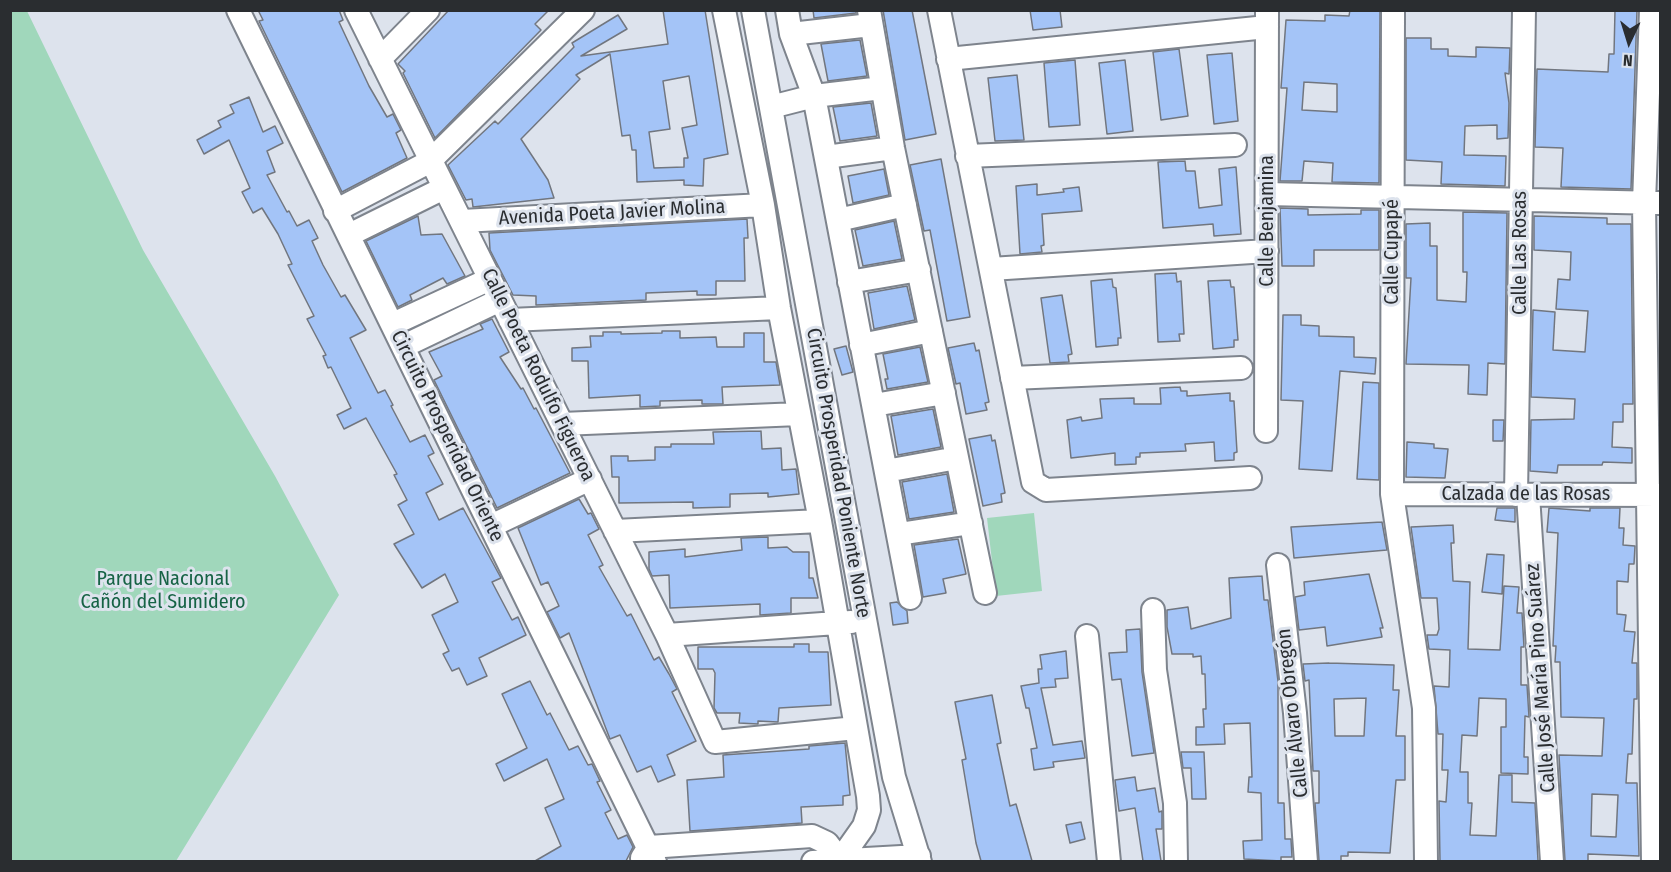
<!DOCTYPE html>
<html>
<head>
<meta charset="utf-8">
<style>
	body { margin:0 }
	#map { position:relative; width:1671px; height:872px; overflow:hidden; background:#dde3ed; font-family:"Fira Sans Condensed",sans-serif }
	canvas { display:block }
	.frame { position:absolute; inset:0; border:12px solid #2a2d30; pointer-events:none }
	.north { position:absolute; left:1599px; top:12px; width:60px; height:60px; -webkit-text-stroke:4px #dde3ed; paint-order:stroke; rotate:184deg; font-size:16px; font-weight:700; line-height:24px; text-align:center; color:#2a2d30 }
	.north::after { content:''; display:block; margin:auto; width:21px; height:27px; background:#2a2d30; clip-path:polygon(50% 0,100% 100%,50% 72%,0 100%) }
</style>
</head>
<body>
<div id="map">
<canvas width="1671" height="872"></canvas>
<div class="frame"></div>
<div class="north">N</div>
</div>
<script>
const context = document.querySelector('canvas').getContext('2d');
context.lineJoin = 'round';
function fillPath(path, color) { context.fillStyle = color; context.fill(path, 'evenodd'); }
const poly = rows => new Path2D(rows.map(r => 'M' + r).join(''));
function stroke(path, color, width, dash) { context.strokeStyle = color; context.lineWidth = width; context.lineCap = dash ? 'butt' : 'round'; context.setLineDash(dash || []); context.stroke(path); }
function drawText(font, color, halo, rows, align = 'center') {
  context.font = font + ' "Fira Sans Condensed",sans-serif'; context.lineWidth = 6; context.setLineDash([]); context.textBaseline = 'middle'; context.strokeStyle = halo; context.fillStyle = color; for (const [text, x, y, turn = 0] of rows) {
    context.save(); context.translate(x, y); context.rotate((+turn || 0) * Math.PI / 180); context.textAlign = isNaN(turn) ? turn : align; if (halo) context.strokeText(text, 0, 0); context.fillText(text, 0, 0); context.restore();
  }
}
const green = poly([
	[10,11,27,11,143,250,275,476,339,595,176,861,11,861],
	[1034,513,1042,591,996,596,987,518]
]);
const building = poly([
	[258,10,339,10,343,20,339,22,369,86,387,117,393,114,401,130,396,133,407,158,342,192,259,21,263,20,258,10],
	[449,10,549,10,535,24,541,30,435,138,403,73,405,71,398,64,449,10],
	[663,10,705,10,728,154,704,159,703,186,684,185,684,180,637,182,636,150,632,150,630,135,622,136,610,54,576,75,580,79,521,139,548,180,554,198,473,207,472,199,466,200,448,165,495,121,498,124,574,47,572,43,618,15,627,29,581,56,668,44,663,10],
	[689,76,697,125,682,128,688,158,684,158,684,167,654,168,649,132,670,129,663,81,689,76],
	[813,10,856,10,856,13,814,18,813,10],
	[883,10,912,10,936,134,905,140,883,10],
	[1030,10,1060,10,1062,27,1033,30,1030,10],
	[1350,10,1380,10,1379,183,1332,182,1333,163,1304,161,1302,181,1280,181,1287,88,1281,88,1286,20,1325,21,1325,15,1349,16,1350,10],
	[1304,82,1337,84,1337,112,1302,110,1304,82],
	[1615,10,1637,10,1631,189,1561,187,1563,148,1535,147,1537,69,1608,72,1609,54,1614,54,1615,10],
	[1406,38,1431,38,1431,49,1448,49,1448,56,1476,57,1476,47,1510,48,1509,74,1505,73,1509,103,1508,138,1497,139,1497,125,1465,126,1464,155,1506,156,1505,186,1441,184,1442,162,1406,160,1406,38],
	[860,40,867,76,828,81,821,44,860,40],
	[1179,49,1188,116,1161,120,1153,52,1179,49],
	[1232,53,1238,121,1214,124,1207,55,1232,53],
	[1075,60,1080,125,1049,127,1044,63,1075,60],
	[1125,60,1133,131,1107,134,1099,63,1125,60],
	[1017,75,1024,140,995,141,988,78,1017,75],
	[249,97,263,132,275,126,283,143,267,151,275,172,267,175,287,212,289,211,297,226,309,220,318,238,312,241,323,265,341,297,345,295,366,330,350,338,378,393,385,390,393,405,391,406,410,442,425,435,434,453,428,456,443,484,426,493,439,520,463,508,501,578,492,582,512,620,518,617,526,635,479,658,487,676,467,685,459,668,452,671,443,654,449,651,432,615,458,602,445,574,422,588,394,544,414,534,398,505,407,500,394,475,397,474,366,418,344,429,337,415,351,408,331,367,328,368,323,356,326,355,307,319,314,316,288,265,292,264,278,234,262,208,253,213,242,192,250,188,229,140,204,154,197,140,221,127,218,121,234,113,230,105,249,97],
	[871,103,877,136,840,141,833,107,871,103],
	[941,159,970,317,947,321,930,230,924,231,910,165,941,159],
	[1185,161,1186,171,1195,171,1199,208,1222,205,1219,169,1236,167,1241,234,1214,236,1213,224,1163,228,1158,162,1185,161],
	[884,169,889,195,853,203,848,176,884,169],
	[1037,184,1037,195,1064,192,1063,189,1079,187,1082,211,1042,214,1044,245,1041,246,1042,252,1020,254,1016,186,1037,184],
	[1280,208,1308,209,1308,215,1361,214,1361,210,1379,210,1379,250,1314,250,1314,266,1282,266,1280,208],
	[1463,212,1507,213,1505,364,1488,363,1487,395,1468,394,1469,365,1406,364,1411,278,1406,278,1406,224,1430,223,1430,246,1437,246,1437,300,1466,302,1467,272,1463,272,1463,212],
	[418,216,421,235,442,234,465,276,447,284,443,278,410,295,412,300,398,307,366,241,418,216],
	[1534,216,1607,218,1607,224,1631,224,1633,404,1623,404,1623,422,1613,422,1612,447,1632,448,1632,463,1603,462,1602,465,1558,465,1557,473,1530,471,1531,420,1574,419,1575,399,1531,397,1533,310,1555,312,1553,350,1585,352,1588,311,1556,309,1558,279,1570,280,1571,252,1534,250,1534,216],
	[747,219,748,238,744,238,745,281,716,281,716,295,697,295,697,291,646,293,646,300,536,305,536,296,513,295,490,250,489,233,747,219],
	[894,221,902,259,863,266,855,230,894,221],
	[1176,273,1177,282,1181,281,1184,334,1179,334,1180,341,1158,342,1155,274,1176,273],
	[1112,279,1113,287,1116,288,1121,338,1118,338,1118,345,1096,347,1091,281,1112,279],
	[1230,280,1231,287,1234,287,1238,340,1234,340,1234,347,1213,349,1208,281,1230,280],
	[907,286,915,320,874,329,868,293,907,286],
	[1062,295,1072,354,1068,355,1069,362,1050,363,1041,298,1062,295],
	[1283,315,1301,315,1301,325,1319,326,1319,336,1354,337,1354,357,1376,358,1375,374,1340,371,1332,471,1299,469,1303,401,1281,400,1283,315],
	[492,319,509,352,500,357,521,389,523,388,534,409,536,408,570,473,497,508,434,380,442,376,429,352,483,329,480,324,492,319],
	[662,331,680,331,680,338,716,337,717,347,744,347,744,333,764,333,764,362,776,362,780,385,722,387,723,404,702,404,702,400,660,401,660,406,640,407,640,395,589,398,588,361,572,361,572,348,591,347,590,336,603,336,603,332,621,332,621,334,662,333,662,331],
	[974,343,976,351,979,350,989,402,985,403,987,410,966,414,960,383,956,384,948,348,974,343],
	[846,346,853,372,842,375,834,349,846,346],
	[920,347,928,382,887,389,885,379,888,379,883,354,920,347],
	[1363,382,1379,383,1379,480,1357,479,1363,382],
	[1180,387,1181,391,1187,391,1187,396,1230,393,1230,401,1234,401,1237,452,1234,453,1234,460,1215,461,1214,442,1185,444,1186,451,1140,453,1140,457,1136,457,1136,464,1115,465,1115,453,1071,458,1067,420,1081,417,1082,421,1102,418,1100,399,1134,398,1134,404,1161,404,1160,388,1180,387],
	[933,409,941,447,898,455,891,416,933,409],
	[1493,420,1504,420,1503,441,1493,441,1493,420],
	[761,431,762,449,781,448,782,470,796,469,799,494,768,497,768,493,730,494,730,507,693,508,693,502,619,503,619,477,612,477,611,456,628,456,628,461,655,460,655,447,671,447,671,444,714,444,713,432,761,431],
	[991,435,992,441,995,440,1005,493,1001,494,1002,502,983,506,969,439,991,435],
	[1407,442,1434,444,1434,448,1448,449,1445,478,1406,477,1407,442],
	[947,474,954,512,909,519,902,482,947,474],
	[579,499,588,514,591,513,599,529,588,535,603,565,599,567,627,616,631,614,654,660,659,657,669,674,677,689,672,692,696,741,667,755,675,775,658,782,651,766,637,772,620,735,610,739,569,633,560,638,547,612,559,606,548,582,541,585,518,528,579,499],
	[1497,508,1515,508,1515,522,1495,520,1497,508],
	[1549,508,1590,511,1590,508,1620,508,1619,528,1624,528,1623,545,1635,546,1634,564,1629,564,1628,582,1617,581,1617,614,1626,615,1624,631,1635,632,1632,663,1637,663,1637,699,1634,699,1632,754,1628,754,1626,783,1637,783,1639,856,1588,854,1588,861,1565,861,1559,755,1602,756,1604,718,1561,717,1560,662,1555,662,1556,646,1553,646,1558,533,1547,532,1549,508],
	[1592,794,1618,795,1616,837,1591,836,1592,794],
	[1382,522,1387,550,1294,558,1291,527,1382,522],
	[1453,525,1454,543,1451,543,1453,581,1470,582,1468,649,1500,650,1504,586,1519,587,1517,613,1522,613,1524,647,1521,647,1521,685,1527,685,1529,717,1525,716,1524,757,1528,757,1528,774,1501,773,1501,727,1506,727,1506,699,1479,698,1477,736,1462,735,1460,772,1468,772,1468,803,1472,803,1470,835,1496,836,1499,775,1512,775,1512,802,1535,803,1538,861,1440,861,1439,801,1446,802,1448,770,1442,770,1443,734,1438,734,1434,686,1449,687,1450,650,1429,649,1427,635,1437,635,1439,629,1437,598,1421,598,1411,527,1453,525],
	[768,537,768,548,787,547,793,552,809,552,809,578,813,578,818,598,791,598,791,613,760,615,760,604,670,608,669,575,652,576,649,569,649,552,685,549,685,557,742,550,741,538,768,537],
	[958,539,966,574,943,579,946,593,923,597,914,545,958,539],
	[1487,554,1504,555,1502,594,1482,592,1487,554],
	[1369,574,1383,628,1380,628,1382,637,1327,646,1325,627,1299,630,1295,597,1305,595,1304,582,1369,574],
	[1262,576,1264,600,1268,600,1278,681,1278,803,1284,803,1285,839,1291,839,1292,857,1281,857,1281,861,1244,859,1243,841,1262,840,1261,793,1248,792,1249,777,1252,777,1250,723,1224,724,1225,744,1196,745,1196,727,1204,727,1203,709,1206,709,1205,674,1202,674,1201,656,1193,657,1193,654,1172,654,1167,627,1167,610,1188,607,1191,629,1231,618,1229,578,1262,576],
	[897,602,907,611,908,623,893,625,890,603,897,602],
	[1140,629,1142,672,1154,753,1132,756,1121,679,1112,680,1109,653,1127,652,1126,630,1140,629],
	[794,644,809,644,809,652,828,652,831,705,779,708,778,722,758,721,758,724,739,723,740,713,717,713,714,708,715,673,713,669,698,669,698,647,794,647,794,644],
	[1066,651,1068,678,1055,679,1056,687,1041,688,1053,745,1082,741,1085,758,1053,762,1054,767,1034,770,1031,749,1037,748,1029,708,1026,708,1021,686,1039,683,1038,669,1042,669,1040,655,1066,651],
	[1329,663,1394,665,1393,690,1399,690,1396,736,1405,736,1405,780,1396,780,1390,853,1348,852,1348,856,1341,856,1341,861,1319,861,1315,803,1319,803,1319,771,1313,771,1309,680,1305,681,1303,664,1329,663],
	[1366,698,1364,736,1335,736,1334,699,1366,698],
	[530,681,547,715,550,713,569,750,578,746,588,765,592,764,600,781,597,782,611,810,605,813,618,839,627,835,633,847,626,861,535,861,561,846,545,808,564,799,547,759,504,781,496,764,527,748,502,694,530,681],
	[992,695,1001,743,997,744,1010,806,1016,804,1032,861,981,861,976,843,962,760,966,759,955,702,992,695],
	[845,743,850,795,843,796,843,805,801,807,802,823,690,831,687,780,724,777,723,755,809,749,809,746,845,743],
	[1181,752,1204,752,1206,799,1192,799,1191,768,1183,768,1181,752],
	[1135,777,1137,791,1155,788,1159,812,1162,811,1162,829,1156,829,1161,861,1143,861,1135,808,1119,811,1115,780,1135,777],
	[1081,822,1085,839,1070,843,1066,825,1081,822]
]);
const minor = poly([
	[238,10,655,862],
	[356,10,667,635,715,742,856,728],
	[724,10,763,205,779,308,820,521,868,796,869,810,864,826,840,860],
	[753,10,894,777,920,862],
	[787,10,791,34,814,96,910,598],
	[869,10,893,148,985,593],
	[939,10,1033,482,1046,490,1250,478],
	[1393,10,1392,494,1424,708,1426,862],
	[1651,10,1644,203,1653,862],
	[791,34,871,25],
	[380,59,428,10],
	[948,59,1267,27],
	[771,107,814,96,882,88],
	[967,156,1235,145],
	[826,157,893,148],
	[1267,194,1660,203],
	[335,211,429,162,583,10],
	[838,220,905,205],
	[462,221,763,205],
	[349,235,444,188],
	[991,269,1267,251],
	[849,282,919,270],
	[510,320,779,308],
	[393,324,490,279],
	[861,345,931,331],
	[404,346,500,300],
	[1012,378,1241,368],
	[874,405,944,393],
	[562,424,799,414],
	[1266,431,1267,10],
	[886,471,957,458],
	[1392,494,1660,495],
	[1516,495,1524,10],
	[1528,495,1552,862],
	[491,526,590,479],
	[615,531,820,521],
	[899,534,971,523],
	[1278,565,1295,713,1306,862],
	[1153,610,1155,670,1175,803,1176,862],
	[667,635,851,622],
	[1087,636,1109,862],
	[642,858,649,847,812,836,827,843,840,860],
	[813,862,919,856]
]);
const streetNames = [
	["Avenida Poeta Javier Molina",612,213,-3],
	["Calle Benjamina",1267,221,-90],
	["Calle Cupapé",1392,252,-90],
	["Calle Las Rosas",1520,253,-90],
	["Calle Poeta Rodulfo Figueroa",538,375,64],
	["Circuito Prosperidad Oriente",447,436,64],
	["Circuito Prosperidad Poniente Norte",838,473,80],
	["Calzada de las Rosas",1526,494],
	["Calle José María Pino Suárez",1541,678,-94],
	["Calle Álvaro Obregón",1293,713,-96]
];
const parkNames = [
	["Parque Nacional",163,579],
	["Cañón del Sumidero",163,602]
];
fillPath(green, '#a0d7bb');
fillPath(building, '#a4c4f7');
stroke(building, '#71767f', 1.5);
stroke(minor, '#7e848d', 26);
stroke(minor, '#fff', 22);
drawText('20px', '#2a2d30', '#dde3ed', streetNames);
drawText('20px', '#166345', '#dde3ed', parkNames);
</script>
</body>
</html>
